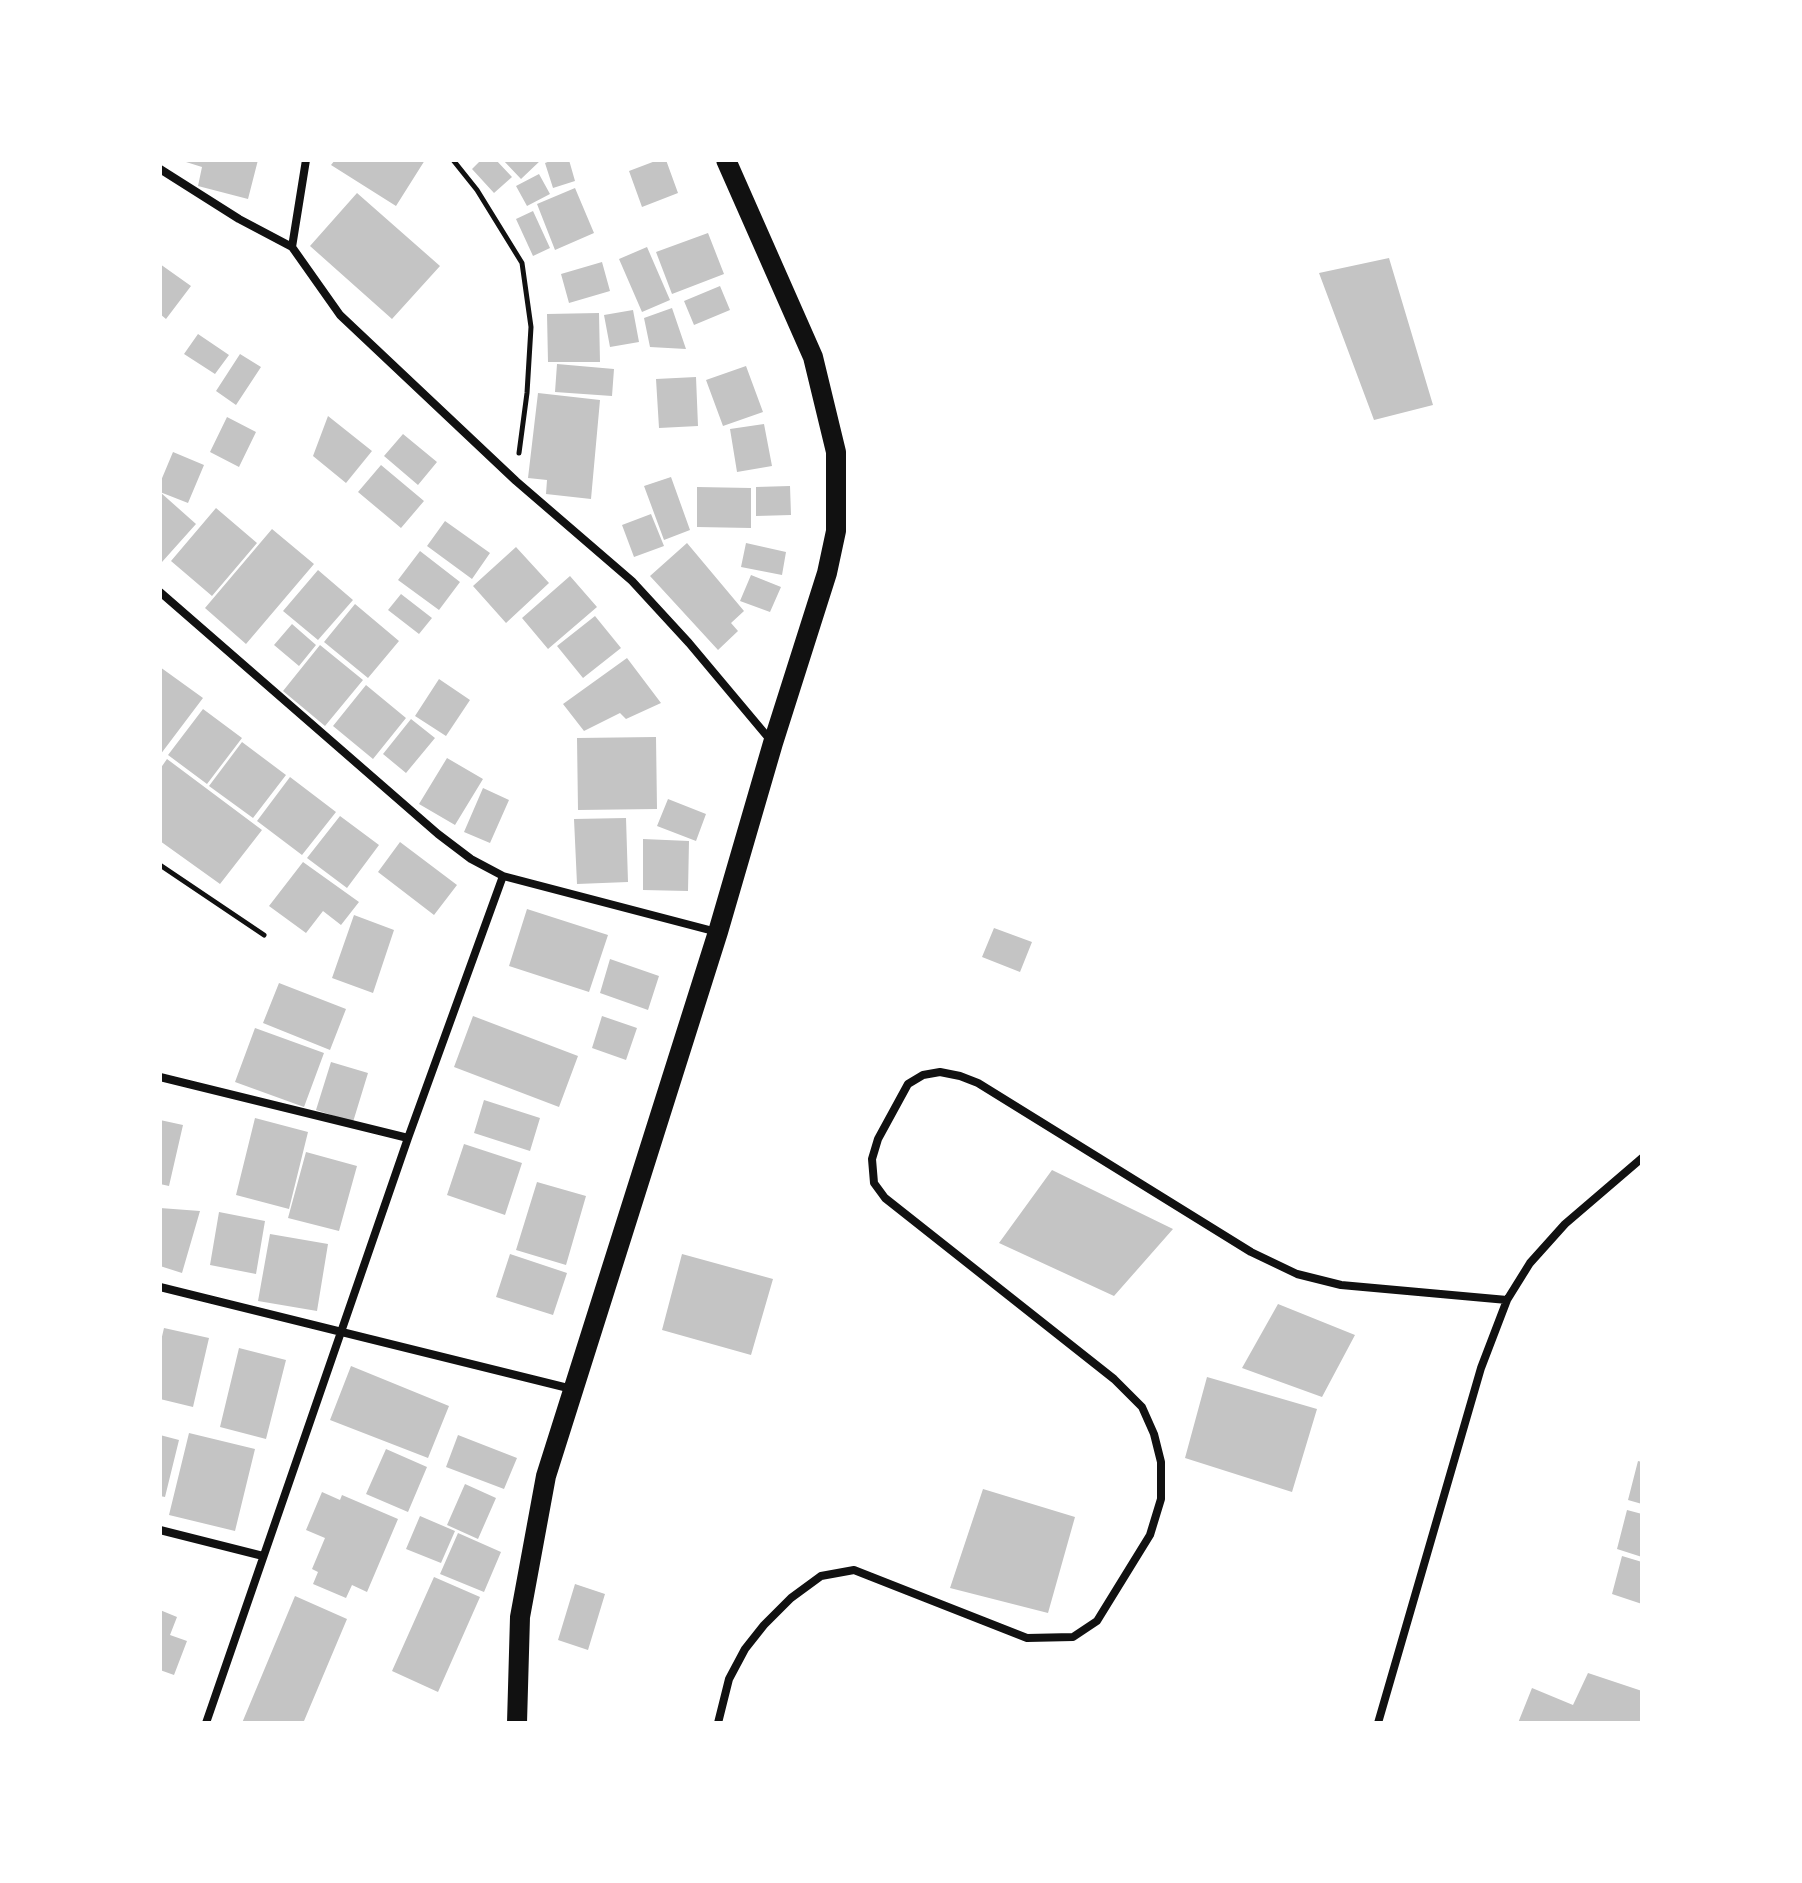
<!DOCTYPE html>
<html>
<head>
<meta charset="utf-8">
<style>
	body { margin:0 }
	#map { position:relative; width:1802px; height:1883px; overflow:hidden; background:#fff; font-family:Jost,sans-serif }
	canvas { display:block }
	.frame { position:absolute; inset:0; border:162px solid #fff; pointer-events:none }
</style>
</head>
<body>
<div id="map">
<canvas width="1802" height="1883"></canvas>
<div class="frame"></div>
</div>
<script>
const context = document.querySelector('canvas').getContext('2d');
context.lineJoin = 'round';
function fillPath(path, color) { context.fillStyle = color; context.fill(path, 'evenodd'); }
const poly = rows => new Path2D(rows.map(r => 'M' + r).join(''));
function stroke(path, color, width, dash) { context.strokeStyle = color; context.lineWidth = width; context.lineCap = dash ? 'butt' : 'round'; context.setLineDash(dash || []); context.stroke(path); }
const building = poly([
	[187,160,258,160,248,199,198,186,202,167,186,162],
	[335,160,425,160,396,206,331,165],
	[481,160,496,160,512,177,494,193,472,169],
	[503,160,541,160,521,179],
	[553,160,569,160,575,181,553,188,545,163],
	[658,160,666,160,678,193,642,207,629,171],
	[539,174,550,194,527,206,516,186],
	[575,188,594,233,555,250,537,204],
	[357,193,440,266,392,319,310,246],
	[533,211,550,248,533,256,516,219],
	[708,233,724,274,672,294,656,252],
	[647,247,670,300,642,312,619,259],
	[1389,258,1433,405,1374,420,1319,273],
	[602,262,610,291,569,303,561,274],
	[160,264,191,286,166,319,160,314],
	[720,286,730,310,694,325,684,301],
	[672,308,686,349,650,347,644,318],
	[633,310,639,342,610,347,604,315],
	[599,313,600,362,548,362,547,314],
	[198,334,229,355,215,374,184,354],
	[240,354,261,367,236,405,216,391],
	[557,364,614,369,612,396,555,392],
	[746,366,763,412,723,426,706,380],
	[696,377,698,426,659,428,656,379],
	[538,393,600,400,591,499,546,494,547,480,528,478],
	[328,416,372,451,346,483,313,456],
	[227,417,256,432,239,467,210,452],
	[764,424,772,466,737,472,730,429],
	[403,434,437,462,418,485,384,456],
	[173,452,204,465,188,503,160,492,160,483],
	[381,465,424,501,401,528,358,492],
	[671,477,690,530,664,540,644,486],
	[790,486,791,515,756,516,756,487],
	[697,487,751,488,751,528,697,527],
	[160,492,196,524,162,562,160,560],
	[216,508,257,543,212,596,171,561],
	[651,514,664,546,634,557,622,525],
	[445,521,490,553,472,579,427,546],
	[272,529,314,564,246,644,205,608],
	[687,543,744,611,731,623,738,631,718,650,650,576],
	[746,543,786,552,782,575,741,567],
	[516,547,549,583,506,623,473,586],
	[420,551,460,582,439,610,398,580],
	[318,570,353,600,318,640,283,611],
	[751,575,781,587,770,612,740,601],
	[570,576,597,607,548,649,522,618],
	[401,594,432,618,419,634,388,610],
	[355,604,399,641,368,678,324,642],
	[595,616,621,648,583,678,557,646],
	[292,624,316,645,299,666,274,645],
	[320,645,363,680,325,726,283,691],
	[627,658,661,703,626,719,620,713,584,731,563,704],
	[160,667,203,698,160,755],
	[439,679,470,700,446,736,415,716],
	[366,685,406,718,373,759,333,726],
	[203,709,242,738,207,784,168,755],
	[411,719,435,738,406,773,383,754],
	[656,737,657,809,578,810,577,738],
	[242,742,286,775,253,818,209,786],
	[447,758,483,779,455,825,419,804],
	[167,759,262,830,220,884,160,841,160,769],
	[290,777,336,812,302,855,257,821],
	[483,788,509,800,490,843,464,832],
	[668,799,706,814,696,841,657,826],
	[340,816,379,845,347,888,307,858],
	[626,818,628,882,577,884,574,819],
	[643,839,689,841,688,891,643,890],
	[400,842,457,885,434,915,378,872],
	[303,862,359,902,341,925,323,911,306,933,269,906],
	[527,909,608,935,589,992,509,966],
	[354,915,394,930,373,993,332,978],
	[994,928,1032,942,1020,972,982,957],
	[610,959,659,976,648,1010,600,993],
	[279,983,346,1009,330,1050,263,1023],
	[473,1016,578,1056,559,1107,454,1067],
	[602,1016,637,1028,626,1060,592,1048],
	[255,1028,324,1053,304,1107,235,1082],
	[331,1062,368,1073,353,1122,316,1110],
	[484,1100,540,1118,530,1151,474,1133],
	[255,1118,308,1132,289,1209,236,1195],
	[160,1120,183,1125,169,1186,160,1184],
	[464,1144,522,1163,505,1215,447,1195],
	[306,1152,357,1166,339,1231,288,1218],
	[1052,1170,1173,1229,1114,1296,999,1243],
	[537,1182,586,1196,566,1265,516,1250],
	[160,1208,200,1211,182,1273,160,1266],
	[219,1212,265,1221,256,1274,210,1265],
	[270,1234,328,1244,317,1311,258,1301],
	[510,1254,567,1273,553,1315,496,1297],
	[682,1254,773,1279,751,1355,662,1330],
	[1278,1304,1355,1335,1322,1397,1242,1368],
	[164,1328,209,1338,193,1407,160,1399,160,1345],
	[239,1348,286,1360,266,1439,220,1427],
	[351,1366,449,1406,428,1458,330,1420],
	[1207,1377,1317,1409,1292,1492,1185,1458],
	[189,1433,255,1449,235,1531,169,1515],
	[160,1435,179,1440,165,1497,160,1496],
	[458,1435,517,1458,504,1489,446,1467],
	[386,1449,427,1467,408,1512,366,1494],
	[1638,1461,1642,1462,1642,1504,1628,1500],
	[465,1484,496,1498,478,1539,447,1525],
	[983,1489,1075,1517,1048,1613,950,1588],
	[322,1492,340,1500,342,1495,398,1519,367,1592,352,1585,346,1598,313,1584,318,1572,312,1569,325,1538,306,1530],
	[1627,1510,1642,1514,1642,1557,1617,1549],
	[420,1516,455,1531,441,1563,406,1549],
	[458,1533,501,1552,484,1592,440,1574],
	[1622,1556,1642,1562,1642,1604,1612,1594],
	[434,1577,480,1597,438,1692,392,1671],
	[575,1584,605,1594,588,1650,558,1640],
	[295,1596,347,1619,304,1721,310,1723,242,1723],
	[160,1610,177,1617,170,1635,187,1641,174,1675,160,1670],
	[1588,1673,1642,1691,1642,1723,1518,1723,1532,1688,1573,1705]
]);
const path = poly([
	[453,160,477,190,522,263,531,327,527,393,519,453],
	[160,865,264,935]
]);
const minor = poly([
	[160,169,239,219,292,247,340,315,516,481,632,581,689,643,772,742],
	[292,247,306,160],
	[160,592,438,834,471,859,503,876,717,932],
	[160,1077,408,1138],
	[160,1287,572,1389],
	[160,1530,263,1556],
	[206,1723,408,1138,503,876],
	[718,1723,729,1679,745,1649,764,1625,791,1598,821,1576,854,1570,1027,1638,1073,1637,1097,1621,1150,1535,1161,1499,1161,1462,1154,1434,1142,1407,1114,1379,885,1198,874,1183,872,1159,878,1139,908,1084,923,1075,940,1072,960,1076,978,1083,1251,1252,1297,1274,1341,1285,1507,1300],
	[1378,1723,1481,1368,1507,1300,1530,1263,1565,1224,1642,1158]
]);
const primary = poly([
	[517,1723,520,1617,546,1476,718,932,773,743,827,573,836,531,836,452,813,357,726,160]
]);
fillPath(building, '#c4c4c4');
stroke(path, '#111', 5);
stroke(minor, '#111', 8);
stroke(primary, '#111', 20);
</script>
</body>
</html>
